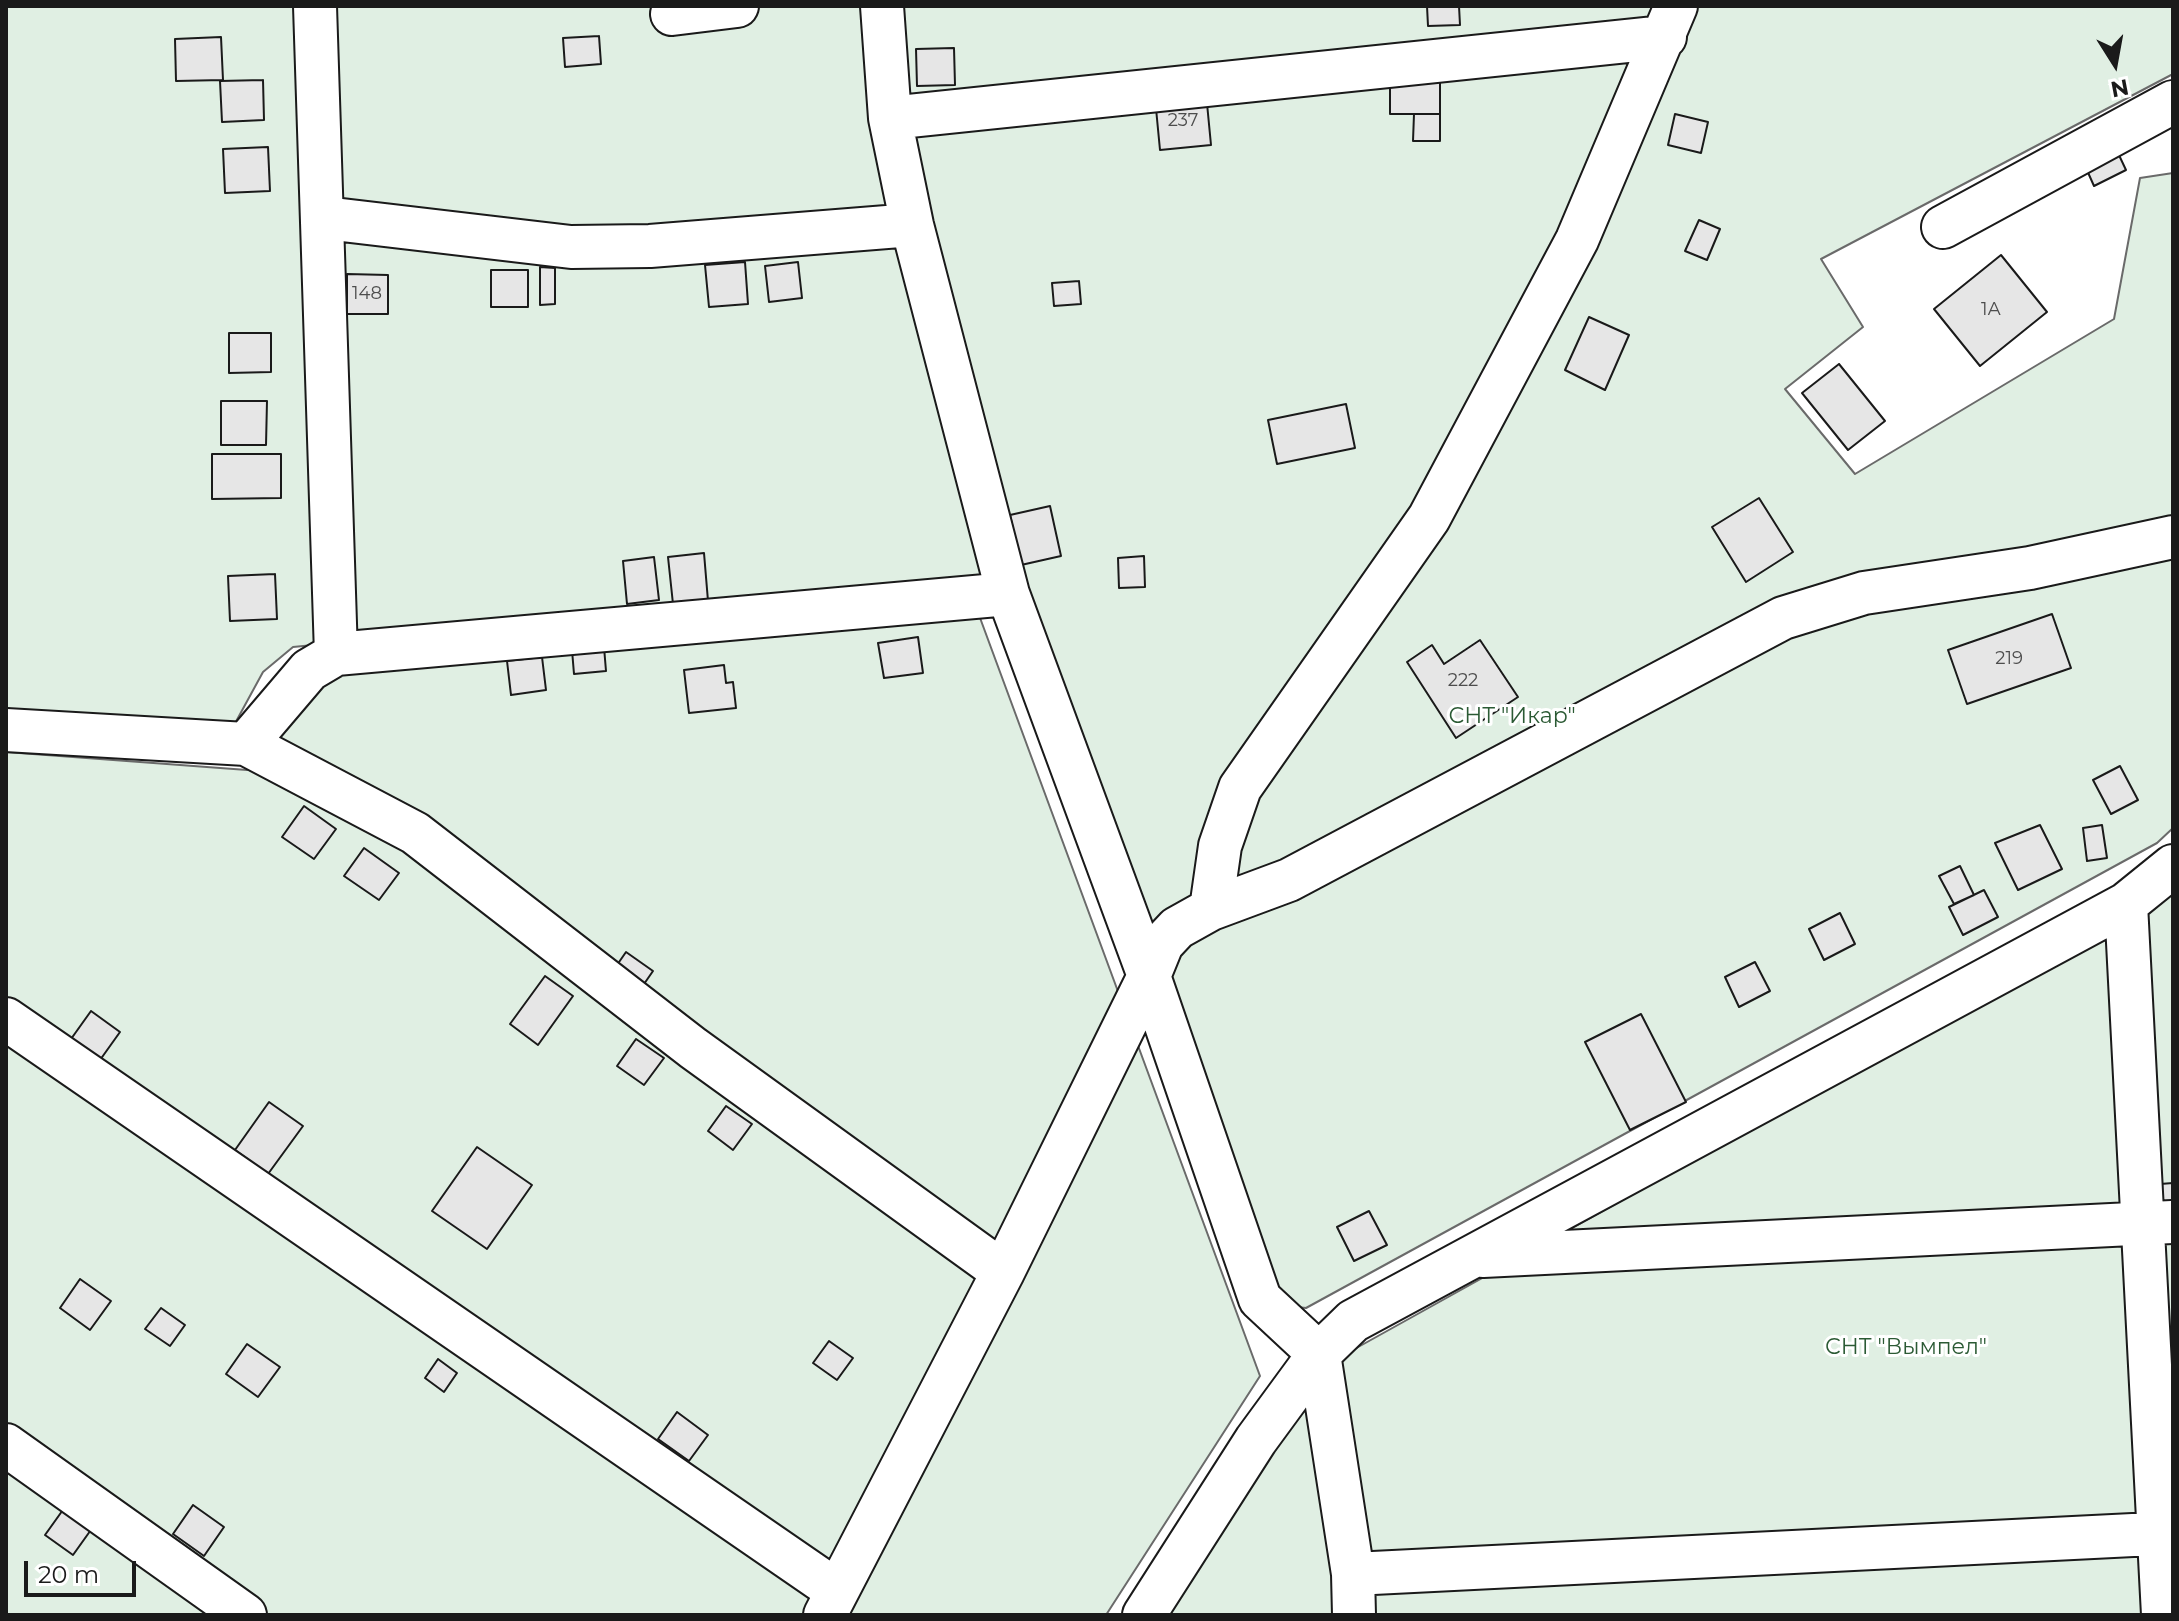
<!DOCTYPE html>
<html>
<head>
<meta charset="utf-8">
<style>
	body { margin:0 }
	#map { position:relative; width:2179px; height:1621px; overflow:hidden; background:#fff; font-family:Montserrat,sans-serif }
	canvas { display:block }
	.frame { position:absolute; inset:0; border:8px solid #1a1a1a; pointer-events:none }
	.north { position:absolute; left:2075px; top:24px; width:80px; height:80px; -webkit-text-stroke:6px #fff; paint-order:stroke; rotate:169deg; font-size:22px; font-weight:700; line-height:32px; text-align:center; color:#1a1a1a }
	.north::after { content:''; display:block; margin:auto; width:28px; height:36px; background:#1a1a1a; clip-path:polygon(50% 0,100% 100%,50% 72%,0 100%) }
	.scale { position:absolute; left:24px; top:1561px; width:112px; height:36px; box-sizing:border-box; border:4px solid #1a1a1a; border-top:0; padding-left:10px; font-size:24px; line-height:28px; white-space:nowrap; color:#1a1a1a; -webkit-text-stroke:6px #fff; paint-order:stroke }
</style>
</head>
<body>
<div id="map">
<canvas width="2179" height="1621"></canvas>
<div class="frame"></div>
<div class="north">N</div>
<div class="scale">20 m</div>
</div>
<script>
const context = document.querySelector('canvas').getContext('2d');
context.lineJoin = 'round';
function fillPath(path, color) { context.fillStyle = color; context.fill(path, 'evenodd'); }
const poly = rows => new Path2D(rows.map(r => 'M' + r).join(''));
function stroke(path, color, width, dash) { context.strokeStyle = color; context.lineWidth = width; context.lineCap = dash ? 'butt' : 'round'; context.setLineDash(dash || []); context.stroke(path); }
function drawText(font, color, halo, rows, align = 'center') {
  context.font = font + ' Montserrat,sans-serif'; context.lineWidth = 6; context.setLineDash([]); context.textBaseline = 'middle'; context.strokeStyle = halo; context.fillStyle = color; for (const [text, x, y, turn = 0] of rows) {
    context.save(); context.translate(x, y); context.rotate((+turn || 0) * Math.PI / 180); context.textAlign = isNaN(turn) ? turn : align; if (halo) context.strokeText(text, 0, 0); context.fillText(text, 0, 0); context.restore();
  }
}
const green = poly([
	[6,6,2173,6,2173,74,1821,259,1863,327,1785,389,1855,474,2114,319,2140,178,2173,173,2173,828,2157,843,1306,1308,1280,1305,1013,580,958,582,293,647,263,672,233,727,6,712,6,6],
	[976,607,1260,1376,1106,1615,6,1615,6,752,247,770,278,715,319,672,976,607],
	[2173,887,2173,1615,1162,1615,1266,1450,1342,1356,2123,922,2173,887]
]);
const building = poly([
	[1427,6,1459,6,1460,25,1428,26,1427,6],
	[599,36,601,64,565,67,563,38,599,36],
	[221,37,223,80,176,81,175,39,221,37],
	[954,48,955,85,917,86,916,49,954,48],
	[263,80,264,120,222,122,220,81,263,80],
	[1390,80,1440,80,1440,114,1390,114,1390,80],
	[1206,93,1211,145,1160,150,1155,98,1206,93],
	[1414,114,1440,114,1440,141,1413,141,1414,114],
	[1675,114,1708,122,1701,153,1668,145,1675,114],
	[268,147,270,191,225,193,223,149,268,147],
	[2118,153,2126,170,2094,186,2086,168,2118,153],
	[1699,220,1720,229,1707,260,1685,251,1699,220],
	[2001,255,2047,312,1980,366,1934,309,2001,255],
	[745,262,748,304,709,307,705,265,745,262],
	[798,262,802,298,769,302,765,266,798,262],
	[540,267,555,268,555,304,540,305,540,267],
	[491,270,528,270,528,307,491,307,491,270],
	[347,274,388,275,388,314,347,314,347,274],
	[1079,281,1081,304,1054,306,1052,283,1079,281],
	[1589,317,1629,335,1605,390,1565,370,1589,317],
	[229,333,271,333,271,372,229,373,229,333],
	[1839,364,1885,421,1848,450,1802,393,1839,364],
	[221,401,267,401,266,445,221,445,221,401],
	[1346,404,1355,448,1277,464,1268,420,1346,404],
	[212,454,281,454,281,498,212,499,212,454],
	[1759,498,1793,552,1746,582,1712,527,1759,498],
	[1050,506,1061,556,1021,565,1010,515,1050,506],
	[704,553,708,601,673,604,668,557,704,553],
	[1144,556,1145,587,1119,588,1118,558,1144,556],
	[654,557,659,600,627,604,623,561,654,557],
	[275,574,277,619,230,621,228,576,275,574],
	[2052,614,2071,668,1967,704,1948,650,2052,614],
	[918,637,923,673,884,678,878,643,918,637],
	[1480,640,1518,697,1456,738,1407,662,1432,645,1444,664,1480,640],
	[604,647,606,671,574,674,572,650,604,647],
	[542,657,546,690,511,695,507,661,542,657],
	[724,665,726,683,733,682,736,708,689,713,684,670,724,665],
	[2120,766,2138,800,2111,814,2093,780,2120,766],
	[304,806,336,829,314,859,282,837,304,806],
	[2040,825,2062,869,2018,890,1995,843,2040,825],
	[2102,825,2107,858,2087,861,2083,828,2102,825],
	[364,848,399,873,379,900,344,876,364,848],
	[1960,866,1974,895,1954,904,1939,876,1960,866],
	[1984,890,1998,917,1963,935,1949,907,1984,890],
	[1840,913,1855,944,1824,960,1809,929,1840,913],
	[626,952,653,971,635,997,608,978,626,952],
	[1755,962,1770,991,1739,1007,1725,977,1755,962],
	[545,976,573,996,538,1045,510,1024,545,976],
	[91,1011,120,1032,100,1060,71,1039,91,1011],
	[1641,1014,1686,1102,1630,1130,1585,1042,1641,1014],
	[636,1039,664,1058,644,1085,617,1066,636,1039],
	[269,1102,303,1126,268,1174,235,1150,269,1102],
	[726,1106,752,1124,733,1150,708,1131,726,1106],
	[477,1147,532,1185,487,1249,432,1211,477,1147],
	[2173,1183,2173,1216,2162,1217,2160,1184,2173,1183],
	[1369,1211,1387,1245,1354,1261,1337,1227,1369,1211],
	[80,1279,111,1301,90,1330,60,1308,80,1279],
	[161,1308,185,1325,170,1346,145,1329,161,1308],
	[829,1341,853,1358,837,1380,813,1363,829,1341],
	[247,1344,280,1367,258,1397,226,1374,247,1344],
	[438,1359,457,1373,444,1392,425,1378,438,1359],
	[677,1412,708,1435,689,1461,658,1439,677,1412],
	[193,1505,224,1527,204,1556,173,1534,193,1505],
	[65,1507,93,1527,73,1555,45,1535,65,1507]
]);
const minor = poly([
	[672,14,737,6],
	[890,118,1665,37],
	[325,218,571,247,650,246,912,225],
	[1943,227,2173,102],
	[336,654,1008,594],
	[6,730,246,744,415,833,693,1048,1003,1272],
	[246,744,309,670,336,654,315,6],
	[2126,904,2163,1615],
	[1211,909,1289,880,1783,618,1864,593,2030,568,2173,537],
	[6,1019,837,1591],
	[1483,1256,2172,1222],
	[6,1445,245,1615],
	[1353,1574,2173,1533],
	[825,1615,1003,1272,1149,976,1008,594,912,225,890,118,882,6],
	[1144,1615,1256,1440,1319,1354,1353,1321,2126,904,2173,866],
	[1354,1615,1353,1574,1319,1354,1260,1299,1149,976,1162,944,1177,928,1211,909,1220,846,1240,788,1429,518,1577,240,1676,6]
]);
const numberNames = [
	["237",1183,121],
	["148",367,294],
	["1А",1991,310],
	["219",2009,659],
	["222",1463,681]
];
const parkNames = [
	["СНТ \"Икар\"",1512,717],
	["СНТ \"Вымпел\"",1906,1348]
];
fillPath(green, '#e0efe3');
stroke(green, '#6a6a6a', 2);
fillPath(building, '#e6e6e6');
stroke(building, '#1a1a1a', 2);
stroke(minor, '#1a1a1a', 46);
stroke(minor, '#fff', 42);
drawText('18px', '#4d4d4d', null, numberNames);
drawText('22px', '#2b5a34', '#fff', parkNames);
</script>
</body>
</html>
